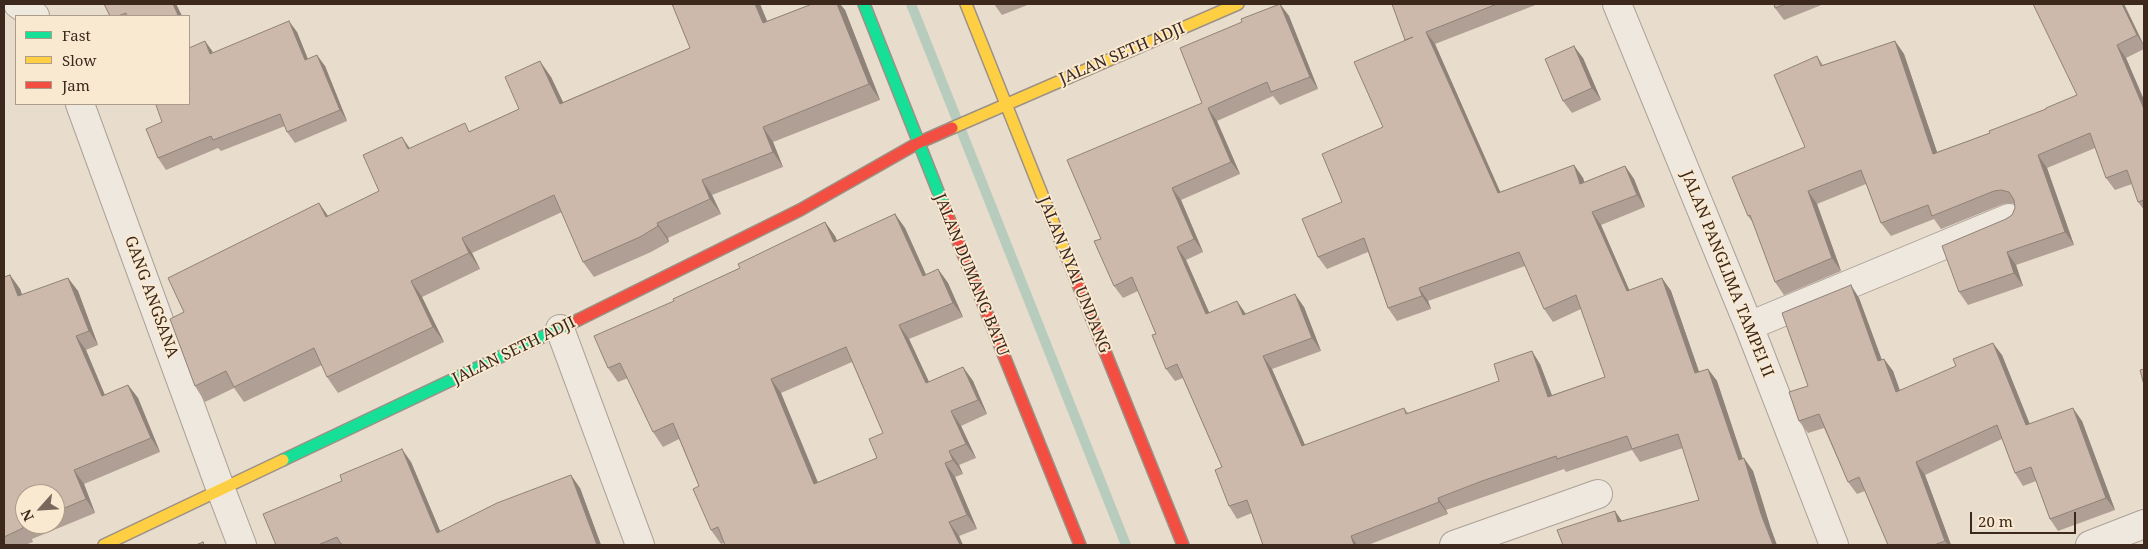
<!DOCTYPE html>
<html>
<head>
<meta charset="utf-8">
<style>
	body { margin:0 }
	#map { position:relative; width:2148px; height:549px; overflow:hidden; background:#e8dccc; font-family:"Noto Serif",serif }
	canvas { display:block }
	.frame { position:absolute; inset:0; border:5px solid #3c281c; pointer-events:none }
	.legend { position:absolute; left:15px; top:15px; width:175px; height:90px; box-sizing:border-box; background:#f9e9d1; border:1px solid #ad9c89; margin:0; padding:6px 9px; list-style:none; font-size:15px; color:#3c281c }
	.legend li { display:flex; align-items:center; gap:10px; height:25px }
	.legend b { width:25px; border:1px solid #ad9c89 }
	.north { position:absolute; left:15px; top:484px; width:50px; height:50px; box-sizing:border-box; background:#f9e9d1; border:1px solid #ad9c89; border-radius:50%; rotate:244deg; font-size:14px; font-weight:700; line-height:20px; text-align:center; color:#3c281c }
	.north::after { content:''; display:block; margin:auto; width:18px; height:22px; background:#78675a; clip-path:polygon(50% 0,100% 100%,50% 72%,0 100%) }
	.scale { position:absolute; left:1970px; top:512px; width:106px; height:22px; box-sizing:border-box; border:2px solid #3c281c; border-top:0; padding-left:6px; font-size:15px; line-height:18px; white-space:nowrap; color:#3c281c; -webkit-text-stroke:4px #f9e9d1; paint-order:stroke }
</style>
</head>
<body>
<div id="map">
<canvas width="2148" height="549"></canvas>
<div class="frame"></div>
<ul class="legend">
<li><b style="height:6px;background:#16e098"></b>Fast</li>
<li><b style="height:6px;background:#ffcf43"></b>Slow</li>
<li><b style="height:6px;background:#f24e42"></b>Jam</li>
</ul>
<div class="north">N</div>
<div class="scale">20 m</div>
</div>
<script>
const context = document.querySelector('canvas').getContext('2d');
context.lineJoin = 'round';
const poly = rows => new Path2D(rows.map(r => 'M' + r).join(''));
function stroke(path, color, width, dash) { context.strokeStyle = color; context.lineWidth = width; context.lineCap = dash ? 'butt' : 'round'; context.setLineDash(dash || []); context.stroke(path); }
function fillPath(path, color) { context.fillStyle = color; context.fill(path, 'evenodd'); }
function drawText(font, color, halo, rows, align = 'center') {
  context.font = font + ' "Noto Serif",serif'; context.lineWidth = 4; context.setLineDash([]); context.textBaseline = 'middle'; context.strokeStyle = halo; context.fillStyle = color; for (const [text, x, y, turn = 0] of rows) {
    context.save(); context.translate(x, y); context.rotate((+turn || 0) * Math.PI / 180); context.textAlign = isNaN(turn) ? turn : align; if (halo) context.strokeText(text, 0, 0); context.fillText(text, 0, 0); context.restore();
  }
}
const stream = poly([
	[911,4,1126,545]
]);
const street = poly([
	[18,4,35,16],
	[1617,4,1749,326,1834,545],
	[80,104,221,490,242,545],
	[1749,326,2009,218],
	[560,329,640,545],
	[1454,545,1598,494],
	[2090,545,2144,524]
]);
const fast = poly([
	[864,4,945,209],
	[283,460,578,320]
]);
const slow = poly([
	[966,4,1075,277],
	[952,128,1238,4],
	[104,545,283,460]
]);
const jam = poly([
	[945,209,1080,545],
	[1075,277,1183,545],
	[578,320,800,210,918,143,952,128]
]);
const wall = poly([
	[104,4,176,4,182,16,110,16],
	[672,4,760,4,767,21,812,4,840,4,845,10,880,100,773,142,783,167,712,195,721,214,668,238,669,242,651,252,594,277,583,262,562,212,472,253,480,269,422,297,444,342,338,393,327,377,322,365,244,402,234,388,205,402,195,386,184,312,319,203,328,216,379,191,410,149,470,131,519,109,551,77,563,102,690,48],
	[994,4,1030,4,1002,15],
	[1280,4,1289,16,1318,89,1280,105,1273,96,1217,121,1240,174,1181,200,1203,252,1186,260,1209,312,1246,314,1304,307,1321,351,1272,369,1305,445,1404,408,1408,413,1499,381,1540,364,1552,395,1605,377,1581,309,1553,322,1544,309,1525,266,1428,301,1431,309,1397,321,1388,308,1368,252,1327,269,1318,257,1342,202,1383,127,1405,40,1392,4,1538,4,1435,44,1500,192,1574,165,1583,178,1584,182,1625,166,1634,179,1645,207,1601,225,1629,290,1662,278,1671,291,1699,372,1708,369,1717,381,1743,459,1753,471,1770,526,1563,545,1615,511,1622,521,1699,500,1683,448,1640,462,1632,450,1566,472,1564,469,1446,510,1448,514,1368,545,1263,545,1252,513,1237,519,1229,506,1222,467,1183,378,1175,381,1166,369,1156,334,1138,291,1123,298,1114,286,1101,239,1202,103,1242,22],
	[1774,4,1824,4,1784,20,1775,8],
	[2124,4,2144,45,2144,49,2126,58,2144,100,2144,210,2138,202,2132,184,2115,190,2106,178,2095,148,2047,168,2074,245,2016,265,2023,286,1968,305,1959,292,2006,219,2012,215,2015,208,2015,204,2011,203,2003,204,1941,229,1934,219,1891,236,1881,223,1866,184,1817,204,1841,271,1784,295,1775,282,1754,224,1748,216,1805,147,1817,56,1823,65,1895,41,1904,54,1937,152,1990,133,2046,109,2077,95],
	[297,32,308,59,325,66,347,121,295,143,287,132,285,126,221,151,218,148,166,170,158,158,162,122,190,90,213,53],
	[1583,58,1601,100,1572,113,1563,101],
	[895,214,905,228,926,275,938,269,948,283,963,317,909,339,929,382,963,367,973,381,987,414,961,426,976,458,959,465,963,474,955,477,977,529,959,536,963,545,725,545,724,543,721,544,711,530,699,486,679,439,663,447,653,432,628,378,618,382,608,368,674,301,740,268,825,222,835,236,837,241],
	[852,362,883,433,877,458,818,482,781,393],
	[10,275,20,289,22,295,68,278,78,291,98,345,86,350,105,395,128,385,138,398,160,452,84,484,95,513,32,539,33,542,25,545,4,545,4,277],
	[55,494,55,524,25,524],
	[1859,298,1882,360,1884,359,1893,371,1900,390,2002,355,2030,424,2082,421,2115,510,2058,531,2050,519,2036,481,2023,486,2015,473,2002,439,1925,475,1951,545,1888,545,1865,491,1857,494,1848,482,1824,428,1808,433,1799,421,1808,386],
	[411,462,440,531,580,488,601,545,276,545]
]);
const shadedWall = poly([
	[173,4,176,4,182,16,179,16,178,15],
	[755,4,760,4,774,38,763,23],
	[837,4,840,4,845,10,880,100,869,84],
	[1280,4,1289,16,1318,89,1310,77],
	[2122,4,2124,4,2144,46,2137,35],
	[289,21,297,32,313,72,305,60],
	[1426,32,1435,44,1506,205,1498,193],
	[205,41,213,52,210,54],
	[1895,41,1904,54,1942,167,1933,154],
	[2117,45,2126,58,2144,100,2144,109],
	[1574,46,1583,58,1601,100,1592,88],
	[317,55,325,66,347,121,340,110],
	[540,61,551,77,571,119,560,104],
	[1208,108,1217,121,1240,174,1231,162],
	[763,127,773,142,783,167,773,152],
	[402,137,413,153,408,149],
	[2038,155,2047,168,2074,245,2065,232],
	[1574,165,1583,178,1589,196,1580,184],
	[1625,166,1634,179,1645,207,1637,195],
	[702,180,712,195,721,214,710,199],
	[1172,188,1181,200,1203,252,1194,239],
	[1808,191,1817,204,1841,271,1832,258],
	[319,203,330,219,326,217],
	[1592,212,1601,225,1635,303,1627,291],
	[895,214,905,228,933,290,923,276],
	[825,222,835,236,844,256,834,242],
	[657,223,668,238,669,242,658,226],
	[462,238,472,253,480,269,469,253],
	[1177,247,1186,260,1215,326,1206,314],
	[2007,252,2016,265,2023,286,2014,273],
	[938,269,948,283,963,317,953,303],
	[10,275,20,289,28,310,18,296],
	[68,278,78,291,98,345,89,331],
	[1662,278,1671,291,1704,386,1695,373],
	[411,281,422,297,444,342,433,327],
	[1851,285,1859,298,1887,374,1878,361],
	[1419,288,1428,301,1431,309,1422,296],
	[1295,294,1304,307,1321,351,1312,338],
	[1237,301,1246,314,1243,315],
	[899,325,909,339,936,397,926,383],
	[76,336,86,350,111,410,102,396],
	[1993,343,2002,355,2035,438,2026,425],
	[1532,351,1540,364,1557,409,1548,397],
	[1263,356,1272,369,1311,459,1302,446],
	[1884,359,1893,371,1904,404,1896,392],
	[963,367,973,381,987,414,978,400],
	[1708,369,1717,381,1747,472,1739,460],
	[771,379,781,393,824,498,814,484],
	[128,385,138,398,160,452,151,438],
	[2073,408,2082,421,2115,510,2106,498],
	[951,411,961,426,976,458,966,444],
	[402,449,411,462,446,545,437,533],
	[949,451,959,465,963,474,953,460],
	[1744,458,1753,471,1770,526,1777,545,1773,545,1761,514],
	[1916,462,1925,475,1951,545,1948,545,1945,541],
	[945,463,955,477,977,529,967,515],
	[74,470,84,484,95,513,86,499],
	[571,475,580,488,601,545,597,545],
	[1438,498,1446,510,1448,514,1439,502],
	[1615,511,1623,523,1618,522],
	[949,522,959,536,963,545,960,545],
	[1351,536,1357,545,1354,545]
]);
const building = poly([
	[104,4,173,4,178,15,176,16,127,16,126,13,118,16,110,16,104,4],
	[672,4,755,4,763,23,812,4,837,4,869,84,763,127,773,152,702,180,710,199,657,223,658,226,640,237,583,262,554,195,462,238,469,253,411,281,433,327,327,377,314,348,234,387,226,371,195,386,170,319,184,312,168,278,319,203,326,217,379,191,363,155,402,137,408,149,465,123,469,132,519,109,505,77,540,61,560,104,690,48,672,4],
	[1280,4,1310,77,1271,92,1267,82,1208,108,1231,162,1172,188,1194,239,1177,247,1206,314,1237,301,1243,315,1295,294,1312,338,1263,356,1302,446,1404,408,1406,414,1499,381,1494,364,1532,351,1548,397,1605,377,1576,295,1544,309,1519,252,1419,288,1422,296,1388,308,1364,238,1318,257,1302,219,1342,202,1322,154,1383,127,1354,62,1413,37,1405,40,1392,4,1497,4,1426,32,1498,193,1574,165,1580,184,1625,166,1637,195,1592,212,1627,291,1662,278,1695,373,1708,369,1739,460,1744,458,1761,514,1773,545,1563,545,1557,530,1615,511,1618,522,1699,500,1678,434,1632,449,1627,436,1557,459,1556,456,1482,481,1438,498,1439,502,1351,536,1354,545,1263,545,1247,500,1229,506,1215,470,1222,467,1177,364,1166,369,1152,335,1156,334,1132,277,1114,286,1094,241,1101,239,1067,160,1202,103,1180,48,1242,22,1241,19,1280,4],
	[1774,4,1786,4,1775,8,1774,4],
	[2033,4,2122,4,2137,35,2117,45,2144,109,2144,200,2138,202,2127,170,2106,178,2090,133,2038,155,2065,232,2007,252,2014,273,1959,292,1942,246,2006,219,2012,215,2015,208,2014,200,2009,192,2001,190,1994,191,1932,216,1928,205,1881,223,1861,170,1808,191,1832,258,1775,282,1750,215,1748,216,1732,177,1805,147,1774,75,1817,56,1821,66,1895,41,1933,154,1990,133,1989,131,2046,109,2046,108,2077,95,2033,4],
	[289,21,305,60,317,55,340,110,287,132,280,114,213,140,211,136,158,158,146,129,162,122,156,105,158,104,189,104,189,91,190,90,189,86,189,48,205,41,210,54,289,21],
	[1574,46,1592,88,1563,101,1545,59,1574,46],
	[895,214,923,276,938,269,953,303,899,325,926,383,963,367,978,400,951,411,966,444,949,451,953,460,945,463,967,515,949,522,960,545,725,545,718,527,711,530,693,489,699,486,673,423,653,432,620,363,608,368,594,336,674,301,673,299,740,268,738,264,825,222,834,242,895,214],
	[846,347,883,433,869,439,877,458,814,484,771,379,846,347],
	[10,275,18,296,68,278,89,331,76,336,102,396,128,385,151,438,74,470,86,499,55,512,55,494,25,494,25,524,22,525,23,528,4,537,4,277,10,275],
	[1851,285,1878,361,1884,359,1896,392,1956,366,1953,359,1993,343,2026,425,2073,408,2106,498,2050,519,2031,467,2015,473,1997,425,1916,462,1945,541,1934,545,1888,545,1859,477,1848,482,1819,414,1799,421,1789,392,1808,386,1782,313,1851,285],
	[2144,369,2144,385,2140,370,2144,369],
	[402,449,437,533,497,503,571,475,597,545,342,545,341,543,340,543,337,537,318,545,276,545,263,514,342,481,340,475,402,449],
	[203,542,204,545,196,545,203,542]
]);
const streetNames = [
	["JALAN SETH ADJI",1122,54,-23],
	["JALAN PANGLIMA TAMPEI II",1727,274,68],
	["JALAN DUMANG BATU",971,275,68],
	["JALAN NYAI UNDANG",1074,275,68],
	["GANG ANGSANA",151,297,70],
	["JALAN SETH ADJI",514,351,-26]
];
stroke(stream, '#b8ccbd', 10);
stroke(street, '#ada196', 30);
stroke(fast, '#9c9185', 14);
stroke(slow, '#9c9185', 14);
stroke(jam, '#9c9185', 14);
stroke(street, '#eee8df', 28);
stroke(fast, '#16e098', 11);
stroke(slow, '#ffcf43', 11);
stroke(jam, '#f24e42', 11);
fillPath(wall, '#af9f94');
fillPath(shadedWall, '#8f8278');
fillPath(building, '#ccb9ac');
stroke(building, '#8f8278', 1);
drawText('16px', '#3c281c', '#f9e9d1', streetNames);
</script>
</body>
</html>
